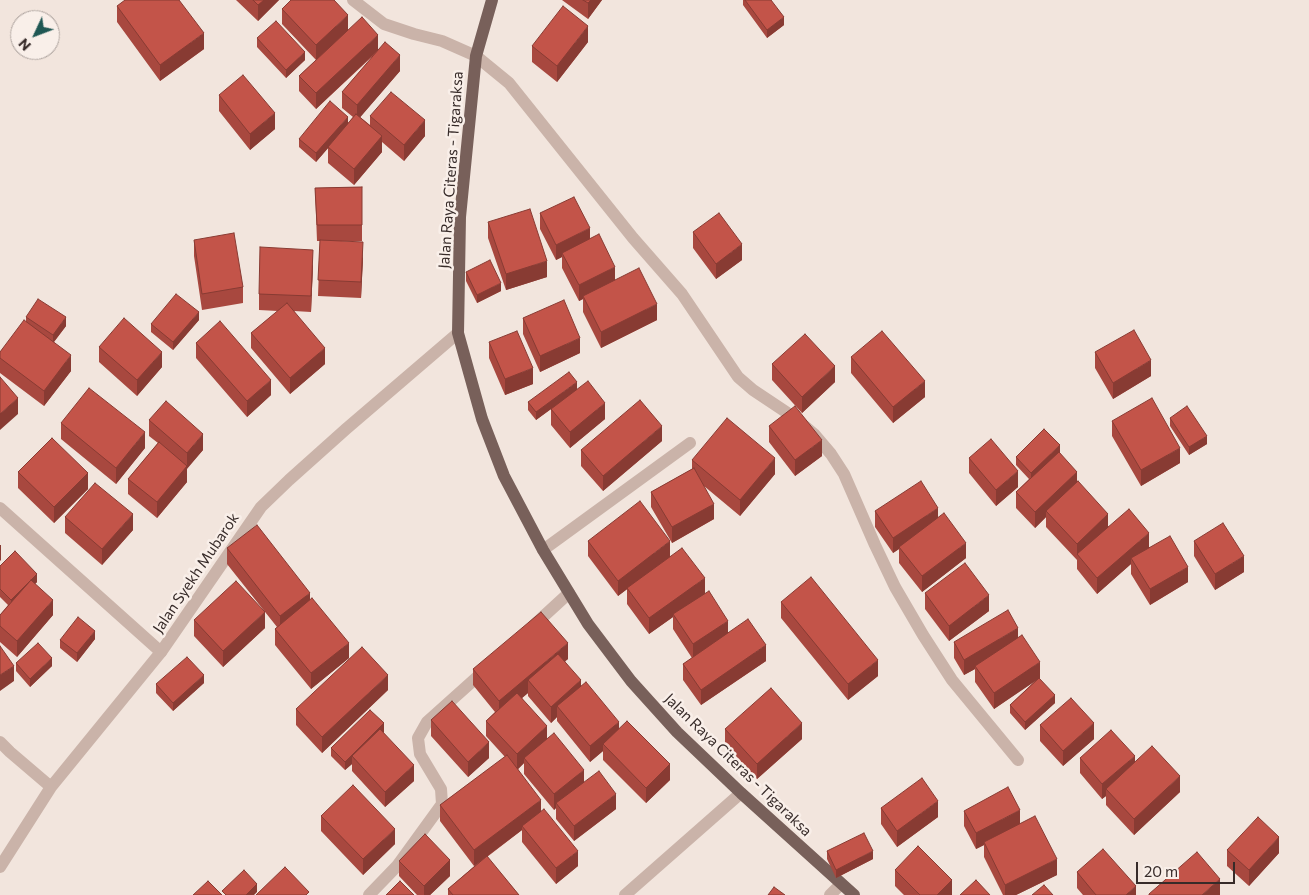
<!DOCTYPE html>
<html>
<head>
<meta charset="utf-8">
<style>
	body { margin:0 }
	#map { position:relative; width:1309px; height:895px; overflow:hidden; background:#f2e5dd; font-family:Commissioner,sans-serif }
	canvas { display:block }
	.north { position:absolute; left:10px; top:10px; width:50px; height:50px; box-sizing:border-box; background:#f9efe9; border:1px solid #aba19c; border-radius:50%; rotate:227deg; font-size:14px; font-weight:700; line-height:20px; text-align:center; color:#372b29 }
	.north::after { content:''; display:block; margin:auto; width:18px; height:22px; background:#1f5753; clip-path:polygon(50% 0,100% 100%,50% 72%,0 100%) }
	.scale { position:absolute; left:1136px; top:862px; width:99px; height:22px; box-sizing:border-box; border:2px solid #372b29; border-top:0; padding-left:6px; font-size:15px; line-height:18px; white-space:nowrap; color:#372b29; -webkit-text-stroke:4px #f9efe9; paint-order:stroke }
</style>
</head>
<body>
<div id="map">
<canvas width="1309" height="895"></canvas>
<div class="north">N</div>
<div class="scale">20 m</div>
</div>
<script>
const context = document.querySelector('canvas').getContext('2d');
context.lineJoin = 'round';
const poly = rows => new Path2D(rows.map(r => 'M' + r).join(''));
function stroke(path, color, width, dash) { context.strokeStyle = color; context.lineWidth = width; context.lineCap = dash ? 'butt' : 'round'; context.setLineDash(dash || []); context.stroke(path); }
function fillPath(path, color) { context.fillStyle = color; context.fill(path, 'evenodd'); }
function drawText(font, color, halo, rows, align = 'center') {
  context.font = font + ' Commissioner,sans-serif'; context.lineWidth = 5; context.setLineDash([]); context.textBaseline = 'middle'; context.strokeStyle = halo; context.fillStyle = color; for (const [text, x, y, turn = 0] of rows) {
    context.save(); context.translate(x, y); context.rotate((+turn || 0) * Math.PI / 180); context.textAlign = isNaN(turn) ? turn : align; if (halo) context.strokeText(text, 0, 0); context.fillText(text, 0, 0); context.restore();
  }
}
const lane = poly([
	[0,508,161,652]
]);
const street = poly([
	[353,0,384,24,414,34,442,41,476,56,509,83,633,238,682,294,738,377,753,390,795,418,814,434,831,454,844,474,875,545,895,587,923,635,952,680,1018,760],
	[543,550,690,443],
	[533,626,569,593],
	[0,742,10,752,51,787],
	[0,867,51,787,161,652,261,507,289,480,346,429,458,333],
	[369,895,397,866,442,804,441,789,420,754,418,738,427,722,485,670],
	[625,895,741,793],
	[830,895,841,884]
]);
const primary = poly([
	[492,0,476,56,460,217,458,333,482,419,504,476,543,550,588,624,631,681,677,732,741,793,854,895]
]);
const wall = poly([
	[236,0,279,0,258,21],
	[562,0,602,0,588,19],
	[743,0,771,0,784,25,767,38,743,5],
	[117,6,204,49,160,81,117,22],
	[282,9,348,30,378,50,400,71,360,117,370,125,370,116,425,136,404,161,382,142,382,152,354,185,328,163,328,148,316,162,299,147,299,139,348,123,353,117,342,108,342,92,376,53,316,109,299,91,299,76,316,60,282,24],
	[257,38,305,60,286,78,257,47],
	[588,42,557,82,532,62,532,46],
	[219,95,275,129,250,150,219,111],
	[362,187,362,241,338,241,363,258,361,298,318,296,320,241,317,241,315,188],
	[540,213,590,239,615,280,657,320,601,348,583,312,583,299,579,301,562,268,562,257,556,260,540,229],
	[488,222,547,277,506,290,488,238],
	[693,232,742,260,716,279,693,248],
	[194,240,243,287,243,303,202,310,194,256],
	[313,265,311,312,294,311,325,364,290,394,251,348,251,333,278,311,259,310,259,294],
	[466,272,501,291,477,303,466,281],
	[26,317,66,326,54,342,71,371,44,406,0,373,0,352,26,322],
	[523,318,580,353,540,372,523,334],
	[199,320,173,350,151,332,151,324],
	[489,342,533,384,505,395,489,358],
	[196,343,271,395,247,417,196,358],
	[99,347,162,367,137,396,99,362],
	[1095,352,1151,376,1113,399,1095,368],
	[851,357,925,397,893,423,851,373],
	[772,364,835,382,802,413,772,380],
	[577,389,605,419,570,448,551,425,551,409,562,401,536,420,528,410,528,402],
	[1170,418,1207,444,1189,455,1170,426],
	[149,420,203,450,187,468,187,482,157,518,128,494,128,479,158,443,149,436],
	[1112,421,1180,463,1141,486,1112,436],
	[61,423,145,448,116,484,61,439],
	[769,426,822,456,795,476,769,442],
	[662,441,603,491,581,466,581,450],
	[1060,453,1077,482,1108,526,1149,547,1188,582,1150,605,1131,574,1131,564,1097,594,1077,569,1077,560,1046,527,1046,517,1035,528,1016,508,1016,492,1029,479,1016,465,1016,457],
	[969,458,1018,487,996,506,969,473],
	[692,460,775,474,740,516,704,486,714,519,672,543,651,507,651,492,692,469],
	[18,472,88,489,54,523,18,488],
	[875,511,938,517,966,558,922,592,899,563,899,549,893,553,875,527],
	[65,517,133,530,102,565,65,533],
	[588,541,670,556,705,593,728,633,766,661,701,705,683,680,683,664,692,658,673,629,673,617,649,634,627,604,627,589,618,596,588,556],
	[1194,541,1244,572,1215,590,1194,556],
	[227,548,310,600,349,658,311,689,275,645,275,629,277,627,227,564],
	[0,566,37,582,35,584,53,615,17,657,0,642,0,615,8,605,0,597],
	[925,593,989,611,949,641,925,609],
	[781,602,878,676,848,700,781,618],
	[194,620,265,628,223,667,194,636],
	[1018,638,1039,678,1055,703,1025,730,1010,713,1010,705,1037,679,994,709,975,682,975,669,964,675,954,658,954,642],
	[95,639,77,662,60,648,60,640],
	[568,659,565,661,581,687,619,728,670,780,646,803,603,760,603,751,590,762,557,721,557,717,551,723,528,696,528,693,522,698,547,738,584,782,616,809,574,841,556,819,556,808,554,810,524,774,524,763,518,769,541,811,578,866,556,884,522,842,522,830,487,857,519,895,448,895,448,889,479,862,474,866,440,821,440,805,505,757,486,736,486,721,495,712,473,685,473,669],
	[16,663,52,666,30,687,16,671],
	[204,683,173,711,156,693,156,684],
	[388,690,322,753,296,725,296,709],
	[431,720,489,758,468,777,431,736],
	[1040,725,1094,739,1063,766,1040,741],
	[725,729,802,739,757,779,725,744],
	[383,732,414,781,385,807,352,771,352,764,345,770,331,756,331,748,384,732],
	[1080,758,1135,763,1180,792,1134,835,1106,805,1106,796,1102,799,1080,773],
	[881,808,938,817,897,847,881,824],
	[964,811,1020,824,1057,875,1016,895,1003,895,984,857,984,845,976,849,964,826],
	[321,816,395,844,363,875,321,831],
	[1227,850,1279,853,1249,886,1227,866],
	[827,851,873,859,836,878,827,859],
	[399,861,450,876,430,895,417,895,399,876],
	[895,870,952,895,904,895,895,886],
	[1077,872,1136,895,1083,895,1077,888]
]);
const shadedWall = poly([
	[264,0,279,0,258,21,258,5],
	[591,0,602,0,588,19,588,3],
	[348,15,348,30,316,60,316,45],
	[784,17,784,25,767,38,767,30],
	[588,26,588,42,557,82,557,66],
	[204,33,204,49,160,81,160,65],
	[378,35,378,50,316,109,316,93],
	[305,52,305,60,286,78,286,70],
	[400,55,400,71,357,121,357,105],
	[275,113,275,129,250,150,250,134],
	[348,117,348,125,316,162,316,153],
	[425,120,425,136,404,161,404,145],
	[382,136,382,152,354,185,354,169],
	[590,228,590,244,562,253,562,257,556,260,556,245],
	[363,242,363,258,361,298,361,282],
	[742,244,742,260,716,279,716,264],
	[313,250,313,265,311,312,311,296],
	[547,261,547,277,506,290,506,274],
	[615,267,615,283,583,296,583,299,579,301,579,285],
	[501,283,501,291,477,303,477,295],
	[657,304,657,320,601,348,601,332],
	[199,312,199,320,173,350,173,342],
	[66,317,66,326,53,343,53,335],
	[580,338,580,353,540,372,540,356],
	[325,348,325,364,290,394,290,378],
	[162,352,162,367,137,396,137,380],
	[71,355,71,371,44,406,44,391],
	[1151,360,1151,376,1113,399,1113,383],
	[835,366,835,382,802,413,802,397],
	[533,368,533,384,505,395,505,379],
	[271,380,271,395,247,417,247,401],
	[925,381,925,397,893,423,893,407],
	[577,382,577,390,536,420,536,412],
	[18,398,18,414,0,430,0,414],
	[605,403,605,419,570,448,570,432],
	[662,426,662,441,603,491,603,476],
	[145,432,145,448,116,484,116,468],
	[203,434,203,450,187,469,187,453],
	[1207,436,1207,444,1189,455,1189,447],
	[822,440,822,456,795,476,795,460],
	[1060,445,1060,453,1031,481,1031,473],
	[1180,448,1180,463,1141,486,1141,470],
	[775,458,775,474,740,516,740,500],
	[187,466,187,482,157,518,157,502],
	[1018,471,1018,487,996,506,996,490],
	[1077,472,1077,488,1046,511,1046,517,1035,528,1035,512],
	[88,473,88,489,54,523,54,507],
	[714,504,714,519,672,543,672,527],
	[938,508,938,524,899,547,899,549,893,553,893,538],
	[133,514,133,530,102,565,102,549],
	[1108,514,1108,530,1077,554,1077,560,1077,544],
	[1149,533,1149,549,1131,558,1131,564,1097,594,1097,578],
	[670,541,670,557,618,596,618,581],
	[966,543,966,558,922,592,922,576],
	[0,545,1,545,1,560,0,561],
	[1244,556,1244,572,1215,590,1215,574],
	[1188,567,1188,582,1150,605,1150,589],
	[37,574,37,582,11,608,11,600],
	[705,578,705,594,673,614,673,617,649,634,649,618],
	[310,593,310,608,280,632,280,616],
	[989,595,989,611,949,641,949,626],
	[53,600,53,615,17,657,17,641],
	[265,612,265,628,223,667,223,651],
	[728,621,728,637,693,660,693,644],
	[1018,628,1018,643,975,666,975,669,964,675,964,660],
	[95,631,95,639,77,662,77,653],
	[349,643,349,658,311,689,311,673],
	[568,643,568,659,534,687,528,680,528,693,499,717,499,701],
	[766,645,766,661,701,705,701,690],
	[52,658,52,666,30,687,30,679],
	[878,660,878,676,848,700,848,684],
	[1040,662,1040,678,994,709,994,693],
	[14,666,14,681,0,691,0,675],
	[204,675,204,683,173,711,173,703],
	[388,675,388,690,322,753,322,737],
	[581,680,581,696,557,706,557,717,551,723,551,707],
	[1055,695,1055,703,1025,730,1025,722],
	[619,722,619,738,603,744,603,751,590,762,590,746],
	[384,723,384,732,355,760,352,756,352,764,345,770,345,762],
	[802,723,802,739,757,779,757,764],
	[1094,723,1094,739,1063,766,1063,751],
	[547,726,547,742,524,758,524,763,517,770,517,754],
	[489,742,489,758,468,777,468,762],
	[1135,756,1135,772,1106,789,1106,796,1102,799,1102,784],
	[670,764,670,780,646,803,646,788],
	[414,765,414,781,385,807,385,792],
	[584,770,584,785,556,803,556,808,554,810,554,794],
	[1180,776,1180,792,1134,835,1134,819],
	[616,794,616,809,574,841,574,826],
	[541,800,541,816,522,826,522,830,474,866,474,850],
	[938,801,938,817,897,847,897,831],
	[1020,810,1020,826,984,842,984,845,976,849,976,833],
	[395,829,395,844,363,875,363,859],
	[1279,837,1279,853,1249,886,1249,870],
	[578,851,578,866,556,884,556,868],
	[873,851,873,859,836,878,836,870],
	[1057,859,1057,875,1016,895,1005,895,1005,885],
	[450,860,450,876,430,895,424,895,424,886],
	[1220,879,1220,895,1202,895],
	[952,880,952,895,937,895],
	[257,884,257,892,254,895,246,895],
	[1136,886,1136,895,1126,895]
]);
const building = poly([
	[125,0,179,0,204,33,160,65,117,6,125,0],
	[253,0,264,0,258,5,253,0],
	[291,0,334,0,348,15,316,45,282,9,291,0],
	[583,0,591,0,588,3,583,0],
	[745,0,771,0,784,17,767,30,745,0],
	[563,6,588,26,557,66,532,46,563,6],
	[362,17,378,35,316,93,299,76,362,17],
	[276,21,305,52,286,70,257,38,276,21],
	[385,42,400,55,357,105,342,92,385,42],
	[243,75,275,113,250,134,219,95,243,75],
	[391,92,425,120,404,145,370,116,391,92],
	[330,101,348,117,316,153,299,139,330,101],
	[356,114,382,136,354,169,328,147,356,114],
	[362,187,362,225,317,225,315,188,362,187],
	[574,197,590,228,556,245,540,213,574,197],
	[530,209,547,261,506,274,488,222,530,209],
	[719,213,742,244,716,264,693,232,719,213],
	[234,233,243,287,202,294,194,240,234,233],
	[599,234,615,267,579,285,562,253,599,234],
	[320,240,363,242,361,282,318,280,320,240],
	[260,247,313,250,311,296,259,294,260,247],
	[490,260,501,283,477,295,466,272,490,260],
	[639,268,657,304,601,332,583,296,639,268],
	[176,294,199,312,173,342,151,324,176,294],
	[38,299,66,317,53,335,26,317,38,299],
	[564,300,580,338,540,356,523,318,564,300],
	[287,303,325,348,290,378,251,333,287,303],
	[124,318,162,352,137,380,99,347,124,318],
	[24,320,71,355,44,391,0,358,0,352,24,320],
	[220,321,271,380,247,401,196,343,220,321],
	[1134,330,1151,360,1113,383,1095,352,1134,330],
	[517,331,533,368,505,379,489,342,517,331],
	[882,331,925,381,893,407,851,357,882,331],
	[805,334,835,366,802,397,772,364,805,334],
	[569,372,577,382,536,412,528,402,569,372],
	[0,377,18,398,0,414,0,377],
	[588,381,605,403,570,432,551,409,588,381],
	[89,388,145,432,116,468,61,423,89,388],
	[1152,398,1180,448,1141,470,1112,421,1152,398],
	[640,400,662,426,603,476,581,450,640,400],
	[166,401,203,434,187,453,149,420,166,401],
	[795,406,822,440,795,460,769,426,795,406],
	[1187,406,1207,436,1189,447,1170,418,1187,406],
	[727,418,775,458,740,500,692,460,727,418],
	[1044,429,1060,445,1031,473,1016,457,1044,429],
	[52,438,88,473,54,507,18,472,52,438],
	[991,439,1018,471,996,490,969,458,991,439],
	[159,442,187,466,157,502,128,479,159,442],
	[1059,452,1077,472,1035,512,1016,492,1059,452],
	[694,468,714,504,672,527,651,492,694,468],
	[921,481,938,508,893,538,875,511,921,481],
	[1078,481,1108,514,1077,544,1046,511,1078,481],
	[95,483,133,514,102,549,65,517,95,483],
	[640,501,670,541,618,581,588,541,640,501],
	[1129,509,1149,533,1097,578,1077,554,1129,509],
	[944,513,966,543,922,576,899,547,944,513],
	[1223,523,1244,556,1215,574,1194,541,1223,523],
	[257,525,310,593,280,616,227,548,257,525],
	[1170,536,1188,567,1150,589,1131,558,1170,536],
	[682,548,705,578,649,618,627,588,682,548],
	[15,551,37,574,11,600,0,589,0,566,15,551],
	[965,563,989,595,949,626,925,593,965,563],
	[811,577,878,660,848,684,781,602,811,577],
	[31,580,53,600,17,641,0,626,0,615,31,580],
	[236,581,265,612,223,651,194,620,236,581],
	[709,591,728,621,693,644,673,614,709,591],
	[312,598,349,643,311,673,275,629,312,598],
	[1008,610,1018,628,964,660,954,642,1008,610],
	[541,612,568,643,499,701,473,669,541,612],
	[78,617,95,631,77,653,60,640,78,617],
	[748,619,766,645,701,690,683,664,748,619],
	[1022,635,1040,662,994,693,975,666,1022,635],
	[38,643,52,658,30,679,16,663,38,643],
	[0,646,14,666,0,675,0,646],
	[362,647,388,675,322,737,296,709,362,647],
	[558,654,581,680,551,707,528,680,558,654],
	[187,657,204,675,173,703,156,684,187,657],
	[1039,678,1055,695,1025,722,1010,705,1039,678],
	[586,682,619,722,590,746,557,706,586,682],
	[771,688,802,723,757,764,725,729,771,688],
	[517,693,547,726,517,754,486,721,517,693],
	[1071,698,1094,723,1063,751,1040,725,1071,698],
	[452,701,489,742,468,762,431,720,452,701],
	[370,710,384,723,345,762,331,748,370,710],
	[627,721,670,764,646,788,603,744,627,721],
	[380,729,414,765,385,792,352,756,380,729],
	[1111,730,1135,756,1102,784,1080,758,1111,730],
	[554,733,584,770,554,794,524,758,554,733],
	[1152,746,1180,776,1134,819,1106,789,1152,746],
	[507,755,541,800,474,850,440,805,507,755],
	[599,771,616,794,574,826,556,803,599,771],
	[922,778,938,801,897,831,881,808,922,778],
	[353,785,395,829,363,859,321,816,353,785],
	[1008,787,1020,810,976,833,964,811,1008,787],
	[544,809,578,851,556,868,522,826,544,809],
	[1035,816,1057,859,1005,885,984,842,1035,816],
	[1258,817,1279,837,1249,870,1227,850,1258,817],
	[864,833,873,851,836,870,827,851,864,833],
	[425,834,450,860,424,886,399,861,425,834],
	[918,846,952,880,937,895,920,895,895,870,918,846],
	[1103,849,1136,886,1126,895,1096,895,1077,872,1103,849],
	[1197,852,1220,879,1202,895,1149,895,1149,894,1197,852],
	[487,856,519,895,453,895,448,889,487,856],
	[285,867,309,892,306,895,256,895,285,867],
	[244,870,257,884,246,895,226,895,222,891,244,870],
	[976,880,990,895,960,895,976,880],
	[208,881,222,895,193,895,208,881],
	[400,881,414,895,386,895,400,881],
	[1044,885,1053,895,1032,895,1044,885],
	[774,887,785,895,768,895,774,887]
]);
const streetNames = [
	["Jalan Raya Citeras - Tigaraksa",451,170,-86],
	["Jalan Syekh Mubarok",196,573,-56],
	["Jalan Raya Citeras - Tigaraksa",738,765,44]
];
stroke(lane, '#cab3a9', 12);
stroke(street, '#cab3a9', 12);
stroke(primary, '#78605a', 12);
fillPath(wall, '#a8483f');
fillPath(shadedWall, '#883b33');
fillPath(building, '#c35449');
stroke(building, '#883b33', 1);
drawText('15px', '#372b29', '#f9efe9', streetNames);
</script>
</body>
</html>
